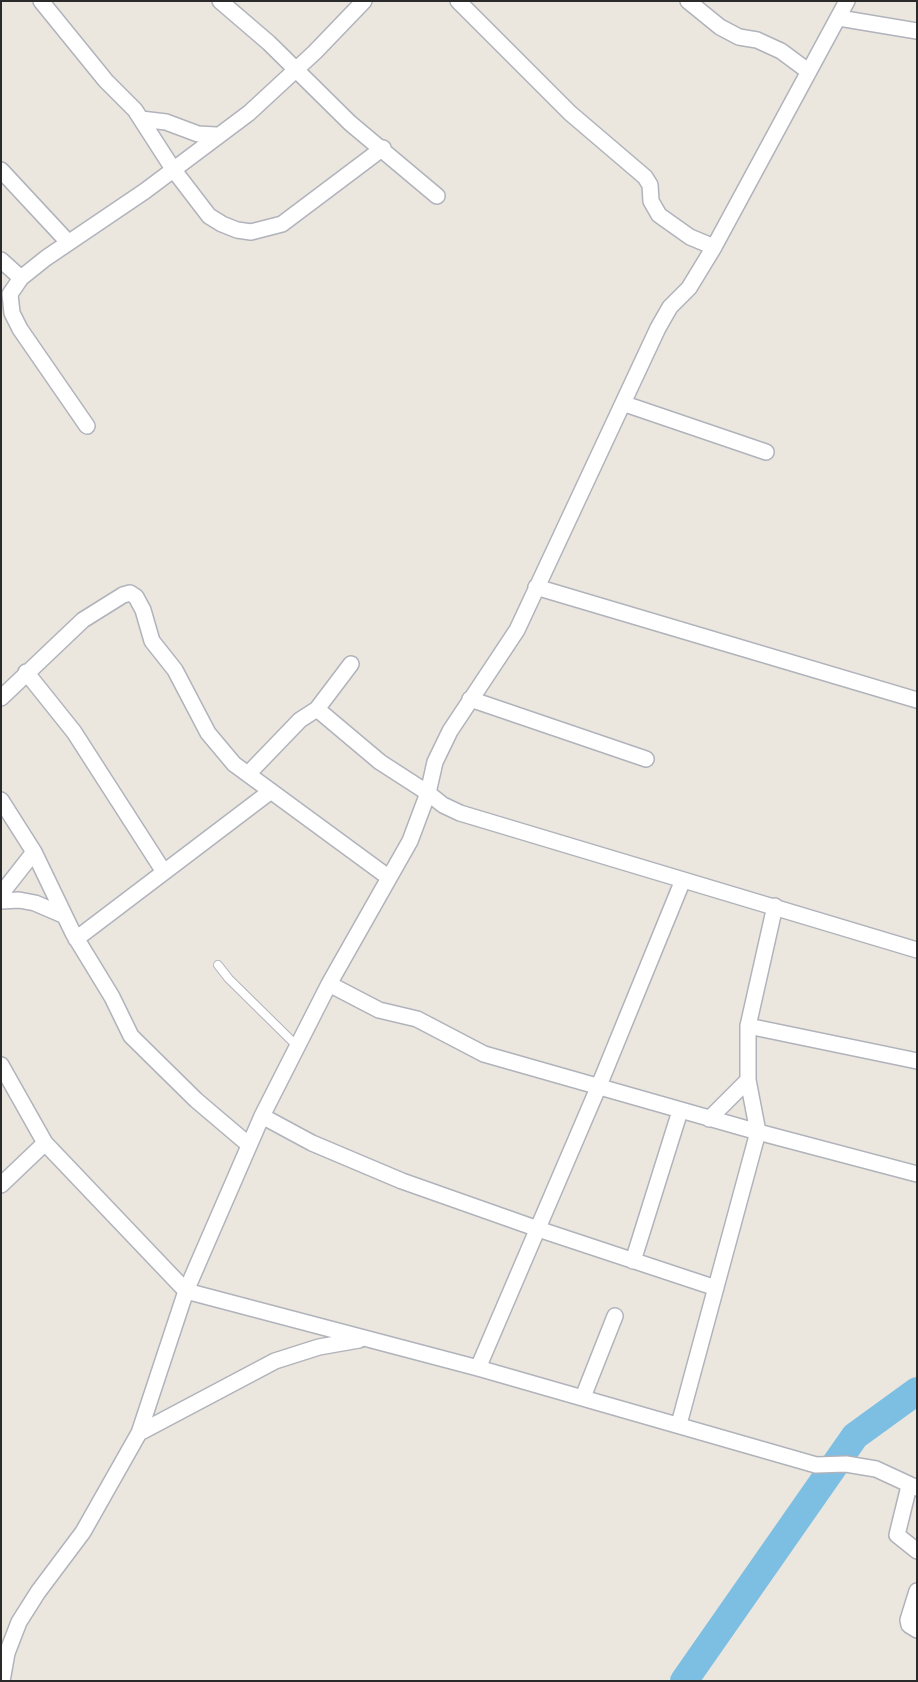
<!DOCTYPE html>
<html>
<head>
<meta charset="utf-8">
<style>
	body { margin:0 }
	#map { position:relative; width:918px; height:1682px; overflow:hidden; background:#ebe6de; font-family:"PT Sans",sans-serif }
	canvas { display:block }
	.frame { position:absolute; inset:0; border:2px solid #2a2a2a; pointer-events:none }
</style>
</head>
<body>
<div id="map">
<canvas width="918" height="1682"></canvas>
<div class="frame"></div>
</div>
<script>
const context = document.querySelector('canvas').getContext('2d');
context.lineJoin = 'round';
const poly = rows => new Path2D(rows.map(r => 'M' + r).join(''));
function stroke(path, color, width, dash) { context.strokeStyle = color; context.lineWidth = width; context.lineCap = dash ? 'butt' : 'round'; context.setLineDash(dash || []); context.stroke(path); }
const river = poly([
	[684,1681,855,1436,917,1391]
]);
const lane = poly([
	[218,965,229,979,296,1045]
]);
const street = poly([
	[41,1,106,81,135,110,173,169,209,216,222,224,237,230,251,232,282,224,383,148],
	[220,1,269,43,350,123,437,196],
	[458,1,570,113,645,177,650,185,651,201,659,215,690,237,714,247],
	[688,1,720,27,739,37,757,40,781,51,808,71],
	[839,18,917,31],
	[141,119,166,122,198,134,216,135],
	[1,170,67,241],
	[1,260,21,278],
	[625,404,766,452],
	[87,426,20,329,12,313,10,294,21,278,46,258,145,191,249,113,315,52,364,1],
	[536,587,917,700],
	[26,672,74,732,164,872],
	[1,698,83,620,123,595,130,593,136,597,143,610,152,641,175,670,208,733,234,764,388,877],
	[470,699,646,759],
	[317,709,380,762,428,793,443,805,460,813,917,950],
	[248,774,300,720,317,709,351,664],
	[1,800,34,852,73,933,112,997,131,1036,196,1100,249,1145],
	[1,894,34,852],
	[1,901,19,900,35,903,63,915],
	[76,939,271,791],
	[329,984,379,1010,417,1019,484,1054,758,1132,917,1174],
	[748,1026,917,1061],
	[1,1065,45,1143,186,1291,478,1368,816,1465,846,1464,876,1469,917,1488],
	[262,1116,312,1143,402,1181,538,1229,716,1288],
	[709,1119,748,1080],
	[1,1185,45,1143],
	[633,1261,680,1111],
	[478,1368,598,1088,683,880],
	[583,1397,615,1316],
	[679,1424,758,1132,748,1080,748,1026,775,906],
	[139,1433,275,1361,319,1347,359,1340],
	[909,1486,897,1535,917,1551],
	[917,1591,908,1620,909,1625,917,1630],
	[2,1681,7,1653,19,1622,38,1592,83,1532,139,1433,186,1291,262,1116,329,984,410,841,428,793,435,762,450,731,517,630,658,328,670,307,689,288,714,247,847,1]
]);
stroke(river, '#7cbfe2', 28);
stroke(lane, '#b1b3bc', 10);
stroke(street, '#b1b3bc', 18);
stroke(lane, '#fff', 8);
stroke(street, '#fff', 15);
</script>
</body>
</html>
